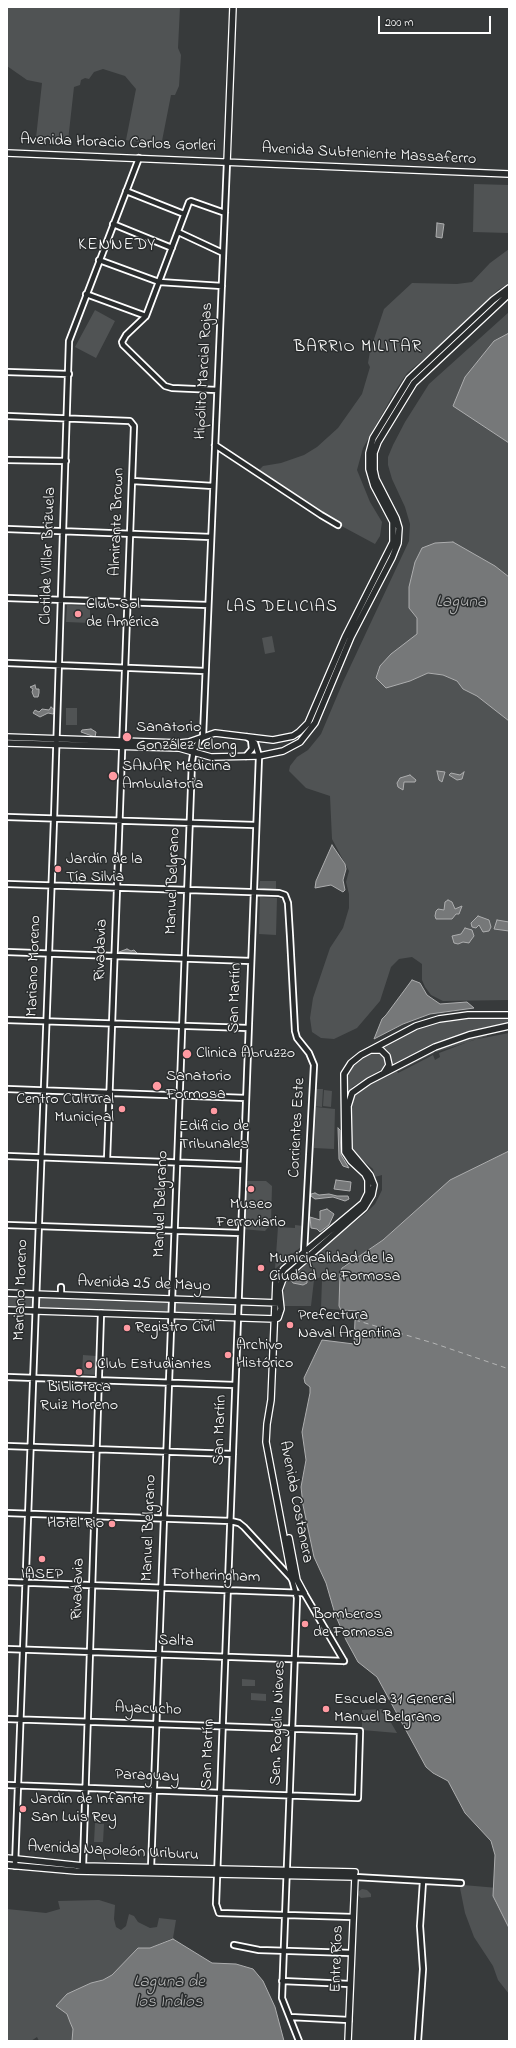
<!DOCTYPE html>
<html>
<head>
<meta charset="utf-8">
<style>
	body { margin:0 }
	#map { position:relative; width:516px; height:2048px; overflow:hidden; background:#373a3b; font-family:"Indie Flower",sans-serif }
	canvas { display:block }
	.frame { position:absolute; inset:0; border:8px solid #fff; pointer-events:none }
	.scale { position:absolute; left:378px; top:16px; width:113px; height:18px; box-sizing:border-box; border:2px solid #fff; border-top:0; padding-left:5px; font-size:12px; line-height:14px; white-space:nowrap; color:#fff; -webkit-text-stroke:3px #2a2d2e; paint-order:stroke }
</style>
</head>
<body>
<div id="map">
<canvas width="516" height="2048"></canvas>
<div class="frame"></div>
<div class="scale">200 m</div>
</div>
<script>
const context = document.querySelector('canvas').getContext('2d');
context.lineJoin = 'round';
function fillPath(path, color) { context.fillStyle = color; context.fill(path, 'evenodd'); }
const poly = rows => new Path2D(rows.map(r => 'M' + r).join(''));
function stroke(path, color, width, dash) { context.strokeStyle = color; context.lineWidth = width; context.lineCap = dash ? 'butt' : 'round'; context.setLineDash(dash || []); context.stroke(path); }
function drawText(font, color, halo, rows, align = 'center') {
  context.font = font + ' "Indie Flower",sans-serif'; context.lineWidth = 3; context.setLineDash([]); context.textBaseline = 'middle'; context.strokeStyle = halo; context.fillStyle = color; for (const [text, x, y, turn = 0] of rows) {
    context.save(); context.translate(x, y); context.rotate((+turn || 0) * Math.PI / 180); context.textAlign = isNaN(turn) ? turn : align; if (halo) context.strokeText(text, 0, 0); context.fillText(text, 0, 0); context.restore();
  }
}
const green = poly([
	[7,7,180,7,178,48,181,55,179,86,175,95,171,95,161,146,126,140,136,89,125,76,103,69,94,72,89,79,85,78,81,80,80,85,74,87,68,141,36,138,42,83,27,80,7,66],
	[474,184,509,185,508,233,473,232],
	[509,249,509,283,498,290,436,349,407,373,394,393,363,448,357,470,370,502,382,522,380,536,375,544,321,515,256,473,263,466,281,463,304,455,317,447,338,428,362,394,370,367,368,363,370,351,384,309,412,283,457,284,472,282,490,263],
	[95,310,115,321,96,358,75,347],
	[509,312,509,333,494,341,484,355,493,432,509,443,509,577,495,566,478,558,409,608,417,618,417,634,406,644,410,681,428,673,443,675,457,681,463,689,477,696,509,721,509,1000,443,1001,431,995,425,987,422,980,422,964,412,957,399,959,391,967,380,1001,357,1028,334,1039,321,1038,312,1032,310,1018,313,998,330,948,343,928,349,908,349,894,346,882,349,871,332,839,330,796,306,788,289,771,290,766,297,757,308,750,321,734,343,682,409,541,410,524,405,507,392,479,388,465,388,457,393,445,405,422,429,384],
	[67,605,90,606,90,623,66,622],
	[272,636,275,652,265,654,262,638],
	[66,708,77,708,77,725,66,725],
	[260,881,276,881,276,890,259,890],
	[260,897,277,898,276,935,259,934],
	[509,1017,509,1024,474,1031,436,1043,392,1065,388,1051,381,1045,429,1024,456,1018],
	[486,1032,487,1036,436,1052,435,1049],
	[509,1033,509,1151,450,1180,383,1240,358,1258,344,1265,340,1273,339,1302,341,1310,321,1308,322,1280,321,1277,314,1280,311,1306,283,1306,285,1282,302,1268,308,1260,367,1212,375,1204,382,1190,382,1175,375,1177,373,1169,352,1151,351,1103,355,1095,362,1089,396,1069,398,1073,433,1055,435,1060,440,1057,439,1053,473,1040],
	[433,1050,434,1053,399,1071,397,1068],
	[370,1052,383,1055,385,1057,385,1067,352,1087,346,1097,348,1072,352,1065],
	[315,1089,323,1089,322,1107,313,1106],
	[324,1090,332,1091,331,1107,323,1106],
	[316,1107,335,1109,334,1149,314,1148],
	[243,1181,266,1181,272,1186,271,1224,265,1231,241,1229],
	[295,1225,303,1226,302,1246,275,1269,278,1227,295,1228],
	[7,1296,238,1304,237,1314,7,1307],
	[83,1355,96,1356,96,1375,82,1374],
	[242,1679,255,1680,255,1686,242,1686],
	[251,1693,266,1694,266,1701,251,1700],
	[383,1709,397,1733,362,1730,362,1710],
	[95,1823,104,1824,103,1842,94,1842],
	[463,1885,498,1888,494,1894,495,1901,509,1928,509,1994,498,1980,493,1966,474,1937,465,1913,460,1888],
	[362,1889,367,1890,371,1894,371,1897,361,1898,358,1895,359,1891],
	[99,1900,115,1905,114,1919,116,1927,121,1930,126,1926,129,1914,134,1916,138,1922,150,1928,157,1927,159,1918,176,1920,173,1938,150,1948,138,1949,113,1977,91,1983,56,2006,67,2014,70,2022,73,2029,72,2041,39,2041,37,2037,31,2041,7,2041,7,1909,46,1913,60,1909,58,1901]
]);
const water = poly([
	[437,223,444,224,442,238,436,237,437,223],
	[509,333,509,443,453,406,465,377,494,341,509,333],
	[453,542,495,566,509,577,509,721,477,696,463,689,457,681,443,675,428,673,410,681,386,688,376,678,380,666,391,654,417,634,417,618,409,608,409,587,415,562,422,548,435,543,453,542],
	[35,685,36,689,39,689,39,693,38,697,34,697,32,692,33,689,30,687,35,685],
	[51,707,56,711,53,714,48,713,40,717,33,713,35,710,39,712,42,709,49,710,51,707],
	[91,729,96,732,95,737,81,732,82,730,91,729],
	[437,771,445,772,442,782,439,780,437,771],
	[464,772,462,779,457,780,449,775,451,773,460,775,464,772],
	[410,775,416,780,415,782,404,782,403,790,398,787,397,783,400,778,410,775],
	[332,845,345,864,346,869,343,880,345,890,343,892,331,885,315,888,316,881,332,845],
	[448,900,452,902,455,909,462,906,459,914,456,914,452,919,436,919,435,916,436,911,438,909,444,910,445,902,448,900],
	[478,916,489,920,491,927,489,931,483,932,479,925,476,928,472,927,471,923,478,916],
	[497,920,509,922,509,931,494,929,497,920],
	[465,928,472,930,474,936,471,940,469,943,463,942,458,944,454,943,452,936,461,934,465,928],
	[127,949,131,951,134,950,137,953,132,955,119,952,127,949],
	[412,980,420,983,427,995,440,1004,467,1002,474,1008,430,1014,403,1024,374,1039,382,1019,386,1015,412,980],
	[338,1128,340,1130,341,1155,349,1168,343,1166,339,1159,338,1128],
	[509,1151,509,1928,493,1896,495,1855,491,1841,465,1813,448,1781,433,1773,426,1767,377,1677,358,1662,346,1640,335,1614,326,1583,314,1557,303,1505,301,1487,306,1460,302,1432,310,1393,310,1387,305,1383,304,1378,322,1340,354,1344,355,1320,358,1311,341,1310,339,1306,340,1273,342,1268,383,1240,450,1180,509,1151],
	[336,1180,351,1182,350,1191,334,1189,336,1180],
	[315,1193,319,1195,329,1194,337,1196,348,1196,349,1199,345,1201,333,1197,315,1199,311,1196,311,1194,315,1193],
	[327,1209,334,1214,329,1225,320,1232,317,1229,311,1228,310,1217,320,1220,320,1211,327,1209],
	[300,1272,306,1275,307,1280,307,1283,303,1285,293,1283,291,1280,295,1274,300,1272],
	[173,1939,212,1963,236,1964,253,1969,263,1981,275,2007,284,2041,72,2041,73,2029,70,2022,67,2014,56,2006,67,1994,91,1983,103,1980,112,1975,138,1948,150,1948,173,1939]
]);
const ferry = poly([
	[355,1320,433,1343,509,1369]
]);
const minor = poly([
	[126,191,184,214],
	[113,224,172,248],
	[178,232,223,253],
	[99,260,159,282,222,286],
	[86,294,146,316],
	[7,372,69,374],
	[217,390,172,388,165,386,123,345,122,342,126,335,146,316,189,202,191,201,225,213],
	[7,416,130,421,134,426,107,1160],
	[215,445,321,515,338,525],
	[7,460,66,461],
	[133,481,213,486],
	[7,529,211,537],
	[7,598,208,605],
	[7,663,205,671],
	[247,737,255,743,259,756,216,1904,219,1913,353,1917],
	[246,756,252,749,251,740],
	[7,817,255,825],
	[7,884,279,893,285,895,288,903,290,936,295,1031,297,1038,309,1053,314,1065,304,1252],
	[7,952,251,961],
	[7,1020,248,1028],
	[7,1089,246,1098],
	[7,1156,243,1165],
	[7,1225,241,1233],
	[61,1295,61,1287],
	[7,1377,235,1385],
	[7,1446,233,1454],
	[7,1513,231,1521,239,1523,244,1527,292,1579,297,1598,282,1998,299,2041],
	[7,1582,304,1593,344,1661],
	[7,1649,344,1661],
	[7,1719,360,1731,358,1798,7,1785],
	[15,1866,54,819,69,341,139,158],
	[83,1866,101,1313],
	[151,1868,192,761,194,749,203,736,227,162],
	[355,1875,355,1877,461,1883],
	[234,1945,259,1950,351,1953],
	[282,1981,350,1984],
	[290,2017,349,2020],
	[418,2041,423,1969,420,1926,423,1881]
]);
const major = poly([
	[7,153,509,174],
	[227,162,233,7],
	[7,737,180,743,189,742,215,733,273,740,293,736,299,732,308,723,345,637,393,542,393,522,374,486,369,469,369,453,373,438,409,379,493,300,509,288],
	[7,743,179,748,211,757,259,756,283,751,300,742,315,723,351,637,392,558,398,543,399,528,396,518,376,479,374,470,374,453,378,442,414,383,509,294],
	[371,1050,381,1050,387,1056,389,1065,384,1073],
	[7,1293,279,1303],
	[7,1310,275,1319],
	[275,1319,278,1318,281,1309,279,1290,283,1279,364,1208,372,1195,374,1185,370,1175,349,1150,348,1106,352,1093,369,1081,435,1047,469,1035,509,1026],
	[289,1538,297,1580,304,1593],
	[292,1579,266,1442,267,1424,271,1400,276,1281,284,1269,363,1203,368,1193,368,1180,365,1174,351,1161,345,1152,344,1074,351,1063,361,1055,416,1026,439,1019,468,1015,509,1015],
	[7,1858,83,1866,355,1872],
	[7,1865,76,1871,355,1877,348,2041]
]);
const markers = [
	[78,614,4,"#ff9aa2"],
	[127,737,5,"#ff9aa2"],
	[113,776,5,"#ff9aa2"],
	[58,869,4,"#ff9aa2"],
	[187,1054,5,"#ff9aa2"],
	[157,1086,5,"#ff9aa2"],
	[122,1109,4,"#ff9aa2"],
	[214,1111,4,"#ff9aa2"],
	[251,1189,4,"#ff9aa2"],
	[261,1268,4,"#ff9aa2"],
	[290,1325,4,"#ff9aa2"],
	[127,1328,4,"#ff9aa2"],
	[228,1355,4,"#ff9aa2"],
	[89,1365,4,"#ff9aa2"],
	[79,1372,4,"#ff9aa2"],
	[112,1524,4,"#ff9aa2"],
	[42,1559,4,"#ff9aa2"],
	[305,1624,4,"#ff9aa2"],
	[326,1709,4,"#ff9aa2"],
	[23,1809,4,"#ff9aa2"]
];
const streetNames = [
	["Avenida Horacio Carlos Gorleri",118,144,2],
	["Avenida Subteniente Massaferro",369,155,3],
	["Hipólito Marcial Rojas",205,371,-87],
	["Almirante Brown",118,522,-88],
	["Clotilde Villar Brizuela",49,556,-88],
	["Manuel Belgrano",174,881,-88],
	["Rivadavia",102,950,-88],
	["Mariano Moreno",35,966,-88],
	["San Martín",236,998,-88],
	["Corrientes Este",298,1128,-87],
	["Manuel Belgrano",162,1204,-88],
	["Avenida 25 de Mayo",144,1285,2],
	["Mariano Moreno",22,1290,-88],
	["San Martín",221,1430,-88],
	["Avenida Costanera",295,1502,79],
	["Manuel Belgrano",150,1528,-88],
	["Fotheringham",216,1577,2],
	["Rivadavia",79,1589,-88],
	["Salta",176,1642,2],
	["Ayacucho",148,1710,2],
	["Sen. Rogelio Nieves",279,1723,-88],
	["San Martín",209,1754,-88],
	["Paraguay",147,1777,2],
	["Avenida Napoleón Uriburu",113,1852,3],
	["Entre Ríos",338,1959,-88]
];
const poiNames = [
	["Club Sol",86,605],
	["de América",86,623],
	["Sanatorio",136,728],
	["González Lelong",136,746],
	["SANAR Medicina",122,767],
	["Ambulatoria",122,785],
	["Jardín de la",66,860],
	["Tía Silvia",66,878],
	["Clinica Abruzzo",196,1054],
	["Sanatorio",166,1077],
	["Formosa",166,1095],
	["Centro Cultural",114,1100,"right"],
	["Municipal",114,1118,"right"],
	["Edificio de",214,1127,"center"],
	["Tribunales",214,1145,"center"],
	["Museo",251,1205,"center"],
	["Ferroviario",251,1223,"center"],
	["Municipalidad de la",269,1259],
	["Ciudad de Formosa",269,1277],
	["Prefectura",298,1316],
	["Naval Argentina",298,1334],
	["Registro Civil",135,1328],
	["Archivo",236,1346],
	["Histórico",236,1364],
	["Club Estudiantes",97,1365],
	["Biblioteca",79,1388,"center"],
	["Ruiz Moreno",79,1406,"center"],
	["Hotel Rio",104,1524,"right"],
	["IASEP",42,1575,"center"],
	["Bomberos",313,1615],
	["de Formosa",313,1633],
	["Escuela 31 General",334,1700],
	["Manuel Belgrano",334,1718],
	["Jardín de Infante",31,1800],
	["San Luis Rey",31,1818]
];
const neighbourhoodNames = [
	["KENNEDY",117,246],
	["BARRIO MILITAR",358,348],
	["LAS DELICIAS",282,608]
];
const waterNames = [
	["Laguna",461,603],
	["Laguna de",169,1983],
	["los Indios",169,2003]
];
fillPath(green, '#505354');
fillPath(water, '#767879');
stroke(water, '#adaeaf', 1);
stroke(ferry, '#b4b5b5', 1, [5, 4]);
stroke(minor, '#fff', 8);
stroke(major, '#fff', 8);
stroke(minor, '#2a2d2e', 4.5);
stroke(major, '#2a2d2e', 5.5);
for (const [x, y, r, color] of markers) { const dot = new Path2D(); dot.arc(x, y, r, 0, 2 * Math.PI); context.fillStyle = color; context.fill(dot); stroke(dot, '#2a2d2e', 1.5); }
drawText('16px', '#fff', '#2a2d2e', streetNames);
drawText('16px', '#fff', '#2a2d2e', poiNames, 'left');
context.letterSpacing = '1px';
drawText('17px', '#fff', '#2a2d2e', neighbourhoodNames);
context.letterSpacing = '0px';
drawText('italic 17px', '#b4b5b5', '#2a2d2e', waterNames);
</script>
</body>
</html>
